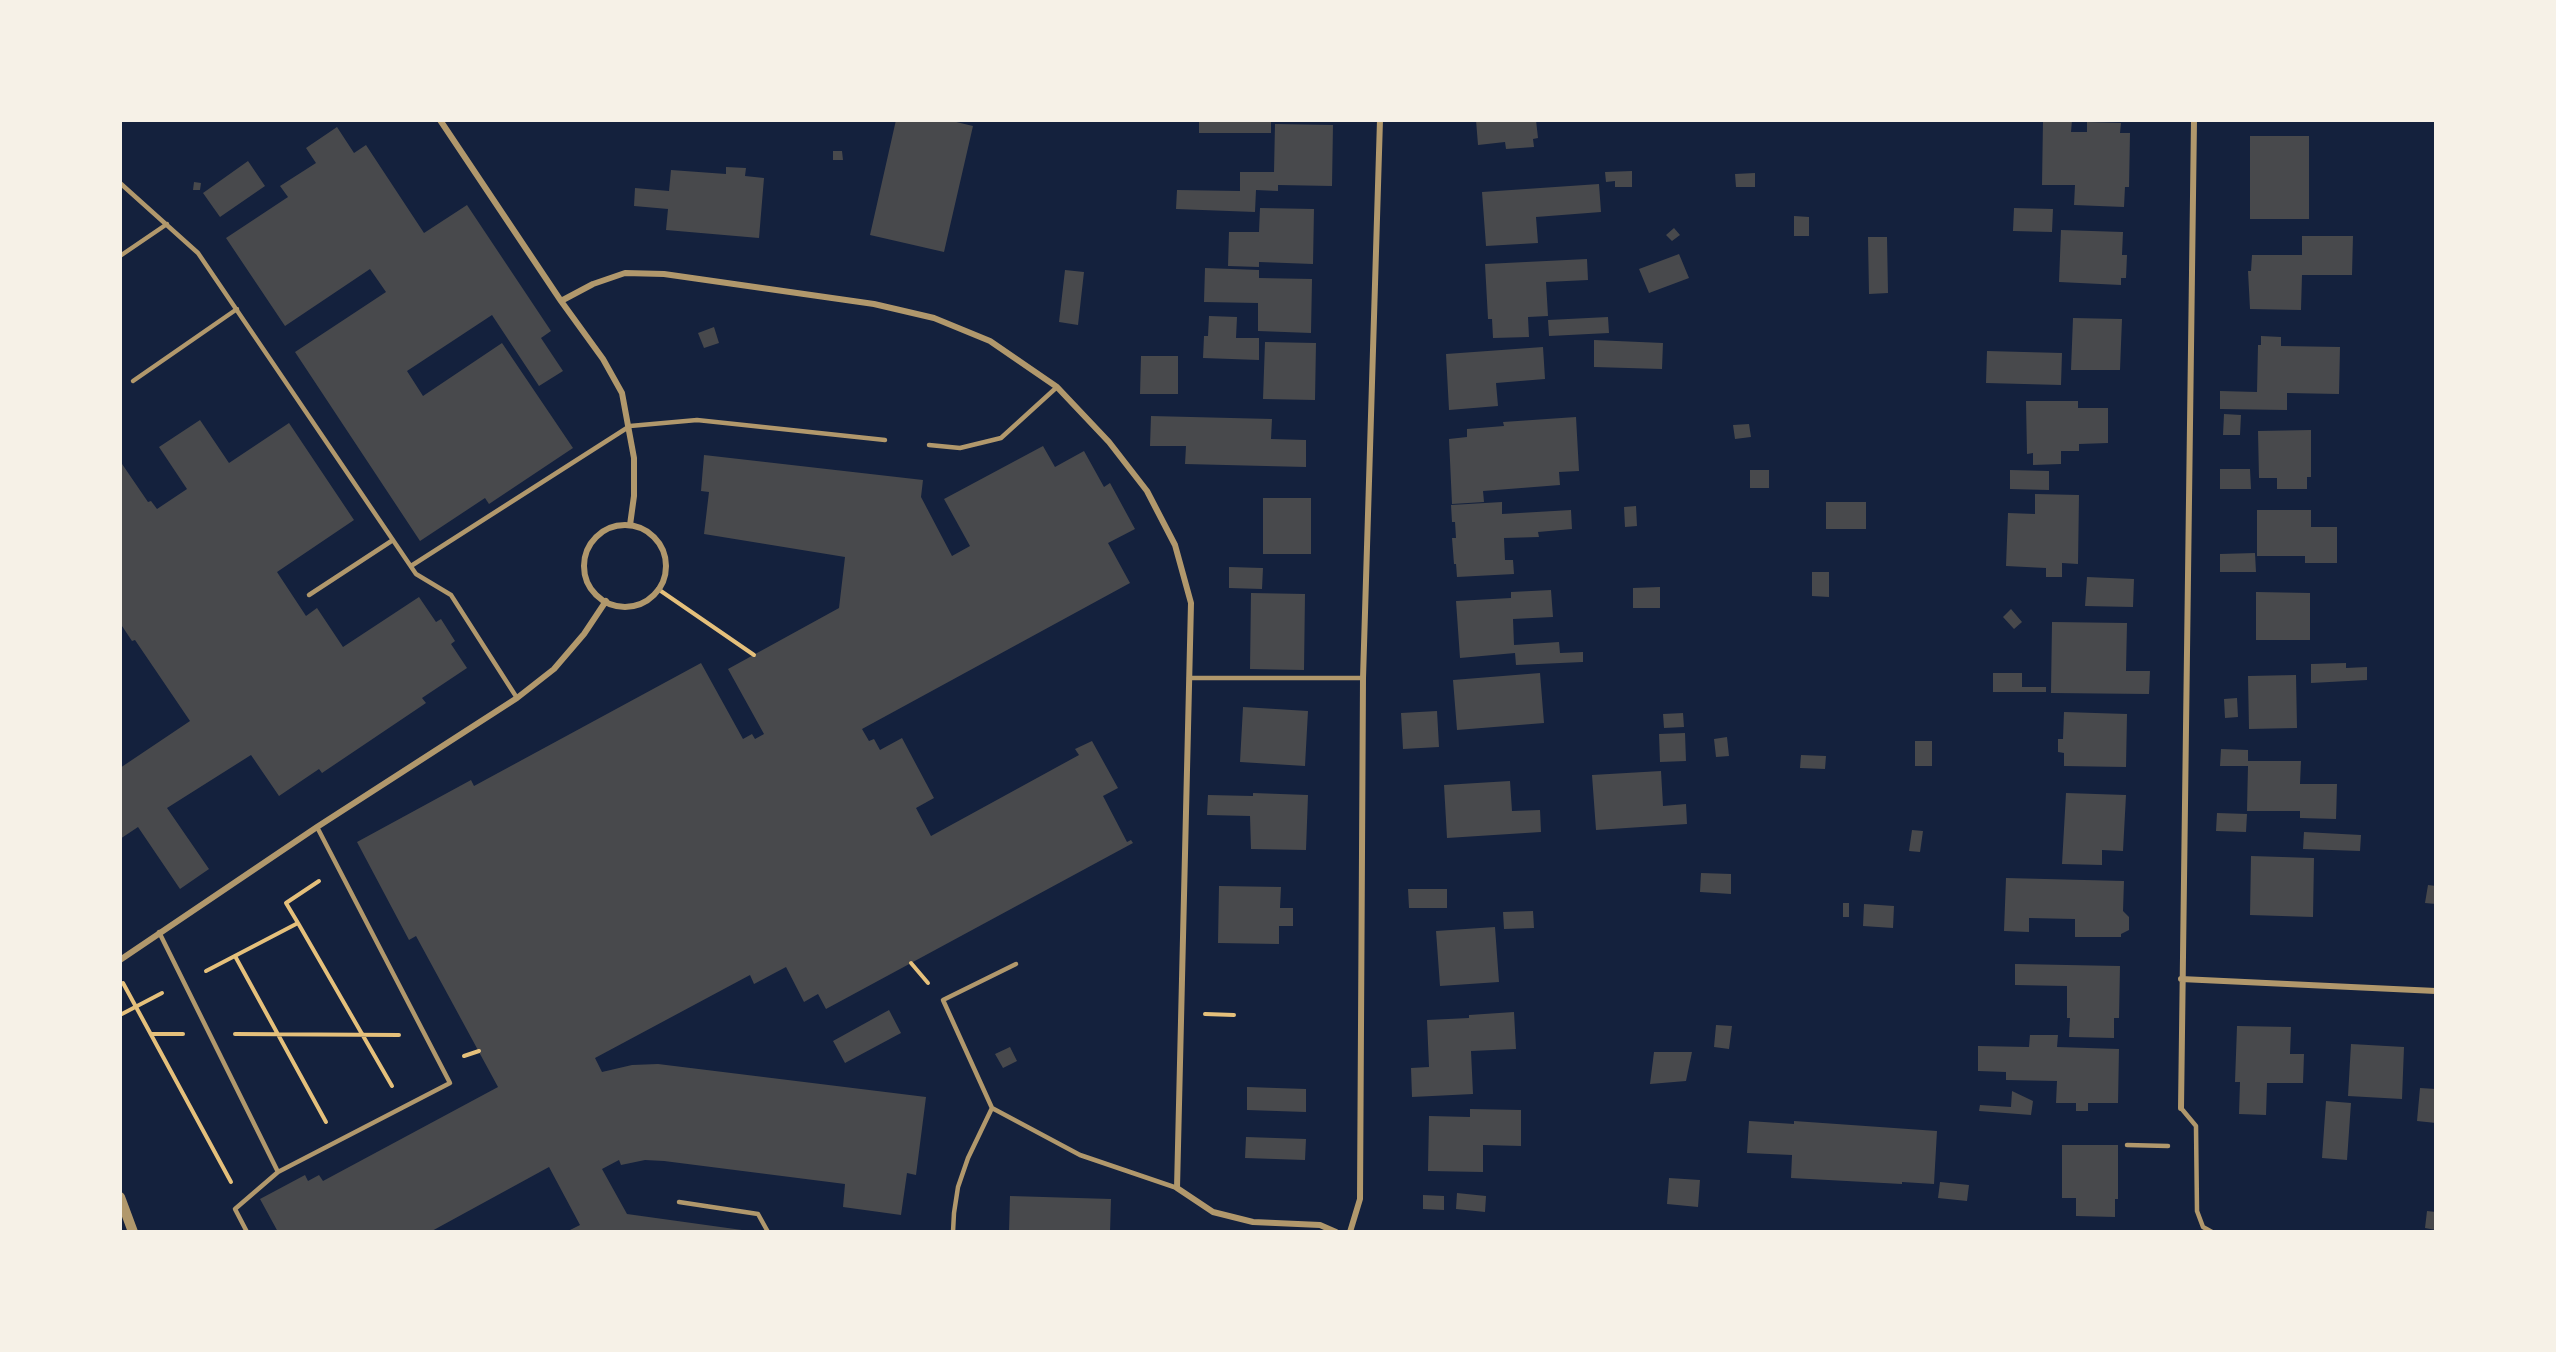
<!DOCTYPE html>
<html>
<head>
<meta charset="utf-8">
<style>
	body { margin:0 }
	#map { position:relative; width:2556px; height:1352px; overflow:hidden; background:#14213d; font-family:"Exo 2",sans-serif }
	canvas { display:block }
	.frame { position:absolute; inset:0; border:122px solid #f6f1e7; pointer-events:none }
</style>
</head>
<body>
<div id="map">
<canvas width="2556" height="1352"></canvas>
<div class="frame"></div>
</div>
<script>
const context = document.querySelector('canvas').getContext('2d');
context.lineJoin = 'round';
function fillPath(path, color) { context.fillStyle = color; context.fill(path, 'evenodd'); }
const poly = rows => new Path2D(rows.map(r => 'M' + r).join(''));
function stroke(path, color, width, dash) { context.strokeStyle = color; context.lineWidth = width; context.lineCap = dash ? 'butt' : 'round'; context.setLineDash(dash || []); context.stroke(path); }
const building = poly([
	[896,120,948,120,973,126,944,252,870,235],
	[1199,120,1271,120,1271,133,1199,133],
	[1476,120,1536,120,1538,138,1533,139,1534,147,1506,149,1505,142,1478,145],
	[2043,120,2072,120,2071,132,2087,132,2087,122,2121,123,2120,133,2130,133,2129,187,2125,187,2124,207,2074,205,2075,185,2042,185],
	[1275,124,1333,125,1332,186,1278,185,1278,191,1256,190,1255,212,1176,209,1177,190,1240,191,1240,172,1274,172],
	[337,127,354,153,366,145,424,233,467,205,551,331,541,338,563,371,539,386,492,315,407,371,423,396,502,343,573,448,489,504,485,498,420,541,295,352,386,292,370,269,285,326,226,238,288,197,280,186,316,163,306,148],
	[2250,136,2309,136,2309,219,2250,219],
	[833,151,842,151,843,160,833,160],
	[248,161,265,186,220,217,203,193],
	[726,167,746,168,745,176,764,178,759,238,666,230,668,209,634,206,635,188,669,191,671,170,726,174],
	[1632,171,1632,187,1615,187,1615,181,1606,182,1605,172],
	[1755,173,1755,187,1736,187,1735,174],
	[194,182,201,183,200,190,193,190],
	[1599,184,1601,212,1536,217,1538,243,1486,246,1482,192],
	[1260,208,1314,209,1313,264,1259,262,1259,267,1228,266,1229,232,1259,232],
	[2014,208,2053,209,2052,232,2013,231],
	[1794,216,1809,217,1809,236,1794,236],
	[1674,228,1680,235,1672,241,1666,235],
	[2061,230,2123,232,2122,255,2127,255,2126,278,2121,278,2121,285,2059,282],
	[2302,236,2353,236,2352,275,2302,275,2301,310,2250,309,2248,271,2251,271,2252,255,2302,255],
	[1868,237,1887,237,1888,293,1869,294],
	[1679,254,1689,278,1649,293,1639,269],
	[1587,259,1588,280,1546,282,1548,316,1528,317,1529,337,1493,338,1492,319,1488,319,1485,264],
	[1205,268,1259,270,1259,278,1312,279,1311,333,1258,331,1258,303,1204,302],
	[1065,270,1084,272,1078,325,1059,322],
	[1209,316,1237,317,1236,338,1259,338,1259,360,1203,358,1204,336,1208,336],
	[1608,317,1609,333,1549,336,1548,320],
	[2073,318,2122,319,2120,370,2071,370],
	[714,327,719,343,704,348,698,333],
	[2261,336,2281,337,2281,346,2340,347,2339,394,2287,393,2287,410,2220,409,2220,391,2257,392,2258,345,2261,345],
	[1594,340,1663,343,1662,369,1594,367],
	[1265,342,1316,343,1315,400,1263,399],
	[1543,347,1545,379,1496,383,1498,406,1449,410,1446,354],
	[1987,351,2062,353,2061,385,1986,383],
	[1141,356,1178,356,1178,394,1140,394],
	[2026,401,2078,401,2078,408,2108,408,2108,443,2079,444,2079,451,2061,451,2061,464,2033,465,2033,453,2027,454],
	[2224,414,2241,415,2240,435,2223,435],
	[1151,416,1272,419,1271,439,1306,440,1306,467,1185,464,1186,446,1150,446],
	[1576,417,1579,471,1559,472,1560,485,1483,491,1484,502,1452,504,1449,439,1467,437,1467,429,1504,426,1503,422],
	[200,420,229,463,289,423,354,520,277,572,306,616,317,608,343,647,419,597,436,622,441,619,455,641,451,644,467,668,422,698,426,703,322,773,319,769,279,796,251,755,167,808,209,869,180,889,138,827,120,839,120,768,190,721,135,640,132,641,120,623,120,461,148,502,151,501,157,509,187,489,159,447],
	[1749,424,1751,437,1735,439,1733,425],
	[2311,430,2311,477,2307,477,2307,489,2277,489,2277,478,2259,478,2258,431],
	[1043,446,1055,467,1084,451,1104,487,1110,483,1135,529,1108,543,1130,583,862,729,869,741,874,739,880,750,902,738,934,798,916,808,931,836,1079,755,1075,749,1092,741,1118,788,1103,796,1127,842,1131,840,1133,843,826,1009,818,994,804,1002,786,967,754,984,750,975,595,1058,602,1072,632,1065,658,1064,926,1097,916,1175,907,1173,901,1215,843,1207,845,1184,664,1161,645,1160,621,1165,619,1160,602,1169,627,1214,742,1230,742,1232,566,1232,580,1225,549,1167,430,1232,278,1232,260,1199,305,1175,308,1181,319,1175,323,1181,498,1087,416,936,409,940,357,842,471,780,474,786,701,663,743,739,752,734,755,739,764,734,728,669,839,608,845,557,704,534,709,492,701,491,704,455,923,480,921,497,952,556,970,546,944,499],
	[2220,469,2250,469,2251,489,2220,489],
	[1750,470,1769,470,1769,488,1750,488],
	[2010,470,2049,471,2049,490,2010,489],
	[2035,494,2079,495,2078,564,2062,563,2062,577,2046,577,2046,568,2006,566,2008,513,2035,514],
	[1263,498,1311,498,1311,554,1263,554],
	[1502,502,1502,514,1571,510,1572,529,1538,532,1539,537,1504,538,1505,560,1513,560,1514,574,1457,577,1456,564,1454,564,1452,538,1456,538,1455,522,1452,522,1451,505],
	[1826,502,1866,502,1866,529,1826,529],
	[1636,506,1637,526,1625,527,1624,507],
	[2257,510,2311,510,2311,527,2337,527,2337,563,2305,563,2305,556,2257,556],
	[2255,553,2256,572,2220,572,2220,554],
	[1229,567,1263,568,1262,589,1229,588],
	[1812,572,1829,572,1829,597,1812,596],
	[2087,577,2134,579,2133,607,2085,606],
	[1660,587,1660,608,1633,608,1633,588],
	[1551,590,1553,617,1513,619,1514,645,1559,642,1560,653,1583,652,1583,662,1516,665,1515,653,1460,658,1456,601,1511,598,1511,592],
	[2256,592,2310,593,2310,640,2256,640],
	[1251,593,1305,594,1304,670,1250,669],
	[2011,609,2022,622,2014,629,2003,617],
	[2052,622,2127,623,2126,671,2150,671,2149,694,2051,693],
	[2346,663,2346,668,2367,667,2367,680,2311,683,2311,664],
	[1540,673,1544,723,1457,730,1453,680],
	[1993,673,2022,673,2022,687,2046,687,2046,692,1993,692],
	[2296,675,2297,728,2249,729,2248,676],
	[2237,698,2238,717,2225,718,2224,699],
	[1243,707,1308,711,1305,766,1240,762],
	[1437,711,1439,747,1403,749,1401,713],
	[2064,712,2127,714,2126,767,2064,766,2064,753,2058,752,2058,739,2063,739],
	[1683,713,1684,727,1664,728,1663,714],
	[1685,733,1686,761,1660,762,1659,734],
	[1727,737,1729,756,1716,757,1714,739],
	[1915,741,1932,741,1932,766,1915,766],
	[2221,749,2248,750,2248,761,2301,761,2300,784,2337,784,2336,819,2300,818,2300,811,2247,811,2248,766,2220,766],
	[1801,755,1826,756,1825,769,1800,768],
	[1661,771,1663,806,1686,804,1687,824,1596,830,1592,775],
	[1510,781,1512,811,1540,810,1541,832,1447,838,1444,785],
	[1253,793,1308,795,1306,850,1251,849,1250,816,1207,815,1208,795,1253,796],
	[2066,793,2126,795,2123,851,2102,850,2102,865,2062,864],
	[2217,813,2247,814,2246,832,2216,831],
	[1912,830,1923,831,1920,852,1909,851],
	[2304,832,2361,835,2360,851,2303,849],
	[2251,856,2314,858,2313,917,2250,915],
	[1701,873,1731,874,1731,894,1700,892],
	[2006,878,2124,881,2123,911,2129,917,2129,930,2121,934,2121,937,2075,937,2075,919,2029,918,2029,932,2004,931],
	[2428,885,2436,886,2436,904,2425,903],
	[1219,886,1281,887,1280,908,1293,908,1293,926,1279,926,1279,944,1218,943],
	[1408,889,1447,889,1447,908,1409,908],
	[1843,903,1849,903,1849,917,1843,917],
	[1864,904,1894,906,1893,928,1863,926],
	[1533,911,1534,928,1504,929,1503,912],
	[1495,927,1499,982,1440,986,1436,931],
	[2015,964,2120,966,2119,1018,2114,1018,2114,1038,2069,1037,2070,1018,2067,1018,2067,986,2015,985],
	[889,1010,901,1033,845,1063,833,1041],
	[1514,1012,1516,1049,1471,1051,1473,1094,1412,1097,1411,1068,1429,1067,1427,1020,1469,1018,1469,1015],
	[1716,1025,1732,1026,1729,1049,1714,1047],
	[2237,1026,2291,1027,2290,1054,2304,1054,2303,1083,2267,1083,2266,1115,2239,1114,2240,1082,2235,1082],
	[2030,1035,2058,1035,2057,1047,2119,1049,2118,1103,2088,1103,2088,1111,2076,1111,2076,1103,2056,1103,2057,1081,2006,1080,2006,1072,1978,1071,1978,1046,2029,1047],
	[2351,1044,2404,1047,2402,1099,2348,1096],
	[1010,1047,1017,1061,1003,1068,995,1054],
	[1654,1052,1692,1052,1686,1081,1650,1084],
	[1247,1087,1306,1089,1306,1112,1247,1110],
	[2420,1088,2436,1089,2436,1123,2417,1121],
	[2012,1091,2033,1101,2031,1115,1979,1111,1980,1105,2011,1107],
	[2326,1101,2351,1103,2347,1160,2322,1158],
	[1470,1109,1521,1110,1521,1146,1483,1145,1483,1172,1428,1171,1429,1116,1470,1117],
	[1749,1121,1794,1124,1794,1121,1937,1131,1934,1184,1902,1182,1902,1184,1791,1178,1792,1155,1747,1153],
	[1246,1137,1306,1139,1305,1160,1245,1158],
	[2062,1145,2118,1145,2118,1199,2115,1199,2115,1217,2076,1216,2076,1198,2062,1198],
	[1669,1178,1700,1180,1698,1207,1667,1204],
	[1940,1182,1969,1185,1967,1201,1938,1198],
	[1457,1193,1486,1196,1485,1212,1456,1209],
	[1423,1195,1444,1196,1444,1210,1423,1209],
	[1010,1196,1111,1199,1110,1232,1009,1232],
	[2427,1211,2436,1212,2436,1230,2425,1228]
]);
const path = poly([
	[658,589,754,655],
	[298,923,392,1086],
	[235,956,326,1122],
	[911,963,928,983],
	[206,971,298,923,286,903,319,881],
	[123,983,231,1182],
	[1205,1014,1234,1015],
	[120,1015,162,993],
	[151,1034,183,1034],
	[235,1034,399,1035],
	[464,1056,479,1051]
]);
const service = poly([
	[120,183,198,253,416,574,451,595,517,698],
	[120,256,167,224],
	[133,381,237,309],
	[929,445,960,448,1001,438,1057,387],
	[411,566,630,426,697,420,885,440],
	[309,595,393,540],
	[1189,678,1363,678],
	[159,932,278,1172,450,1083,317,827],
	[1016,964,943,1000,992,1108,1080,1155,1177,1188],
	[2181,1108,2196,1126,2197,1211,2203,1227,2212,1232],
	[2127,1145,2168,1146],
	[679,1202,758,1214,768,1232],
	[247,1232,235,1209,278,1172],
	[953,1232,954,1213,958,1187,968,1158,992,1108]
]);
const minor = poly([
	[440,120,561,301,603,359,622,393,634,458,634,496,630,525],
	[561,301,593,284,625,273,664,274,874,304,934,318,990,341,1057,387,1109,442,1147,491,1175,545,1191,603,1177,1188,1213,1212,1253,1222,1320,1225,1336,1232],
	'584 566a41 41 0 1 1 82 0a41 41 0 1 1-82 0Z',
	[120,960,317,827,517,698,554,669,584,634,606,601],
	[2181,979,2436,991],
	[2181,1108,2194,120],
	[1350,1232,1360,1199,1363,678,1380,120]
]);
const tertiary = poly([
	[120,1197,133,1232]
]);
fillPath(building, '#48494c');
stroke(path, '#e5c07b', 4);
stroke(service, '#b1986c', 4.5);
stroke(minor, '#b1986c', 6);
stroke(tertiary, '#b1986c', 10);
</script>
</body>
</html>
